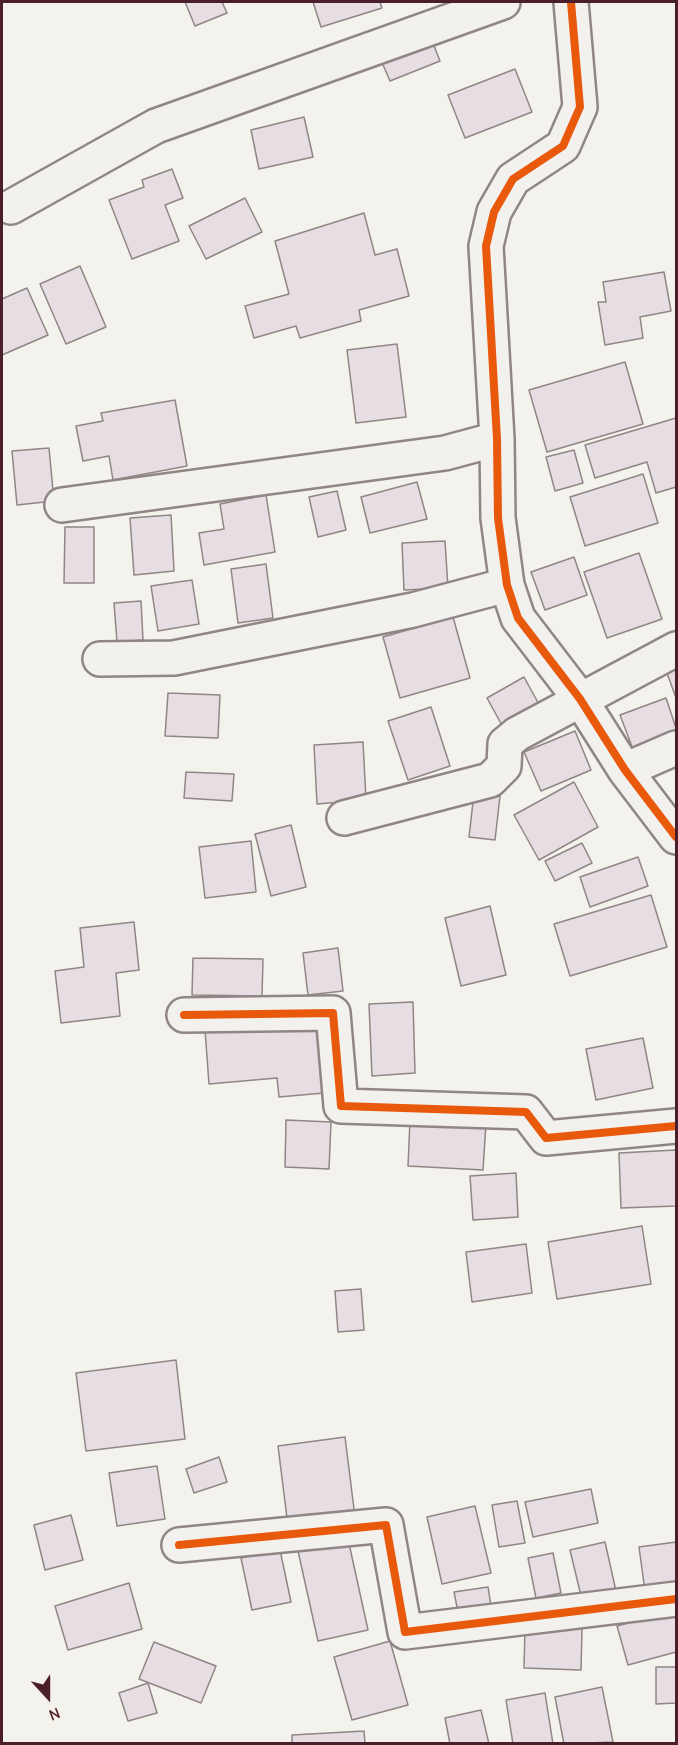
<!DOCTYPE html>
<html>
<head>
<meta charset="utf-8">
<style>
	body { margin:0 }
	#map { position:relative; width:678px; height:1745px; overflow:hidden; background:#f4f2ec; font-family:"Comic Neue",sans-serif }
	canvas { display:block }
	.frame { position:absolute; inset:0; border:3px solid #4a1f2b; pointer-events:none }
	.north { position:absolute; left:18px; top:1667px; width:60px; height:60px; -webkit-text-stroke:4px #f7f3e8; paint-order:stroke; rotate:159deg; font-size:16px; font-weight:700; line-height:24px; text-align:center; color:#4a1f2b }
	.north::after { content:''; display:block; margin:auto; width:21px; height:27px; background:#4a1f2b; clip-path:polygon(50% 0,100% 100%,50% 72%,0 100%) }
</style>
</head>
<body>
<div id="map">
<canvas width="678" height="1745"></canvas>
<div class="frame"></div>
<div class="north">N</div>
</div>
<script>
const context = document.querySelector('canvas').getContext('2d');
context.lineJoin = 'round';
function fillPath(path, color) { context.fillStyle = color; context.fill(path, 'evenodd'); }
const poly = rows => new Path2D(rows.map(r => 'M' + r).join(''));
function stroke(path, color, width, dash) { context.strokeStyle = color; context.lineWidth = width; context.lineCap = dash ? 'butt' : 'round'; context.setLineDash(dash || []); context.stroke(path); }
const building = poly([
	[185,2,222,2,227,13,195,26,185,2],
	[313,2,380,2,382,8,321,27,313,2],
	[429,33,440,61,390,81,378,53,429,33],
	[515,69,532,112,465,138,448,95,515,69],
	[304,117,313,157,259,169,251,130,304,117],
	[172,169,183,198,165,205,179,241,132,259,109,200,144,187,142,180,172,169],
	[245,198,262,232,206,259,189,226,245,198],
	[364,213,375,255,397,249,409,296,359,310,361,321,300,338,296,326,254,338,245,306,289,294,275,241,364,213],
	[80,266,106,327,66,344,40,284,80,266],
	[664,272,671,311,640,317,643,338,605,345,598,302,606,302,603,282,664,272],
	[27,288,48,335,2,355,2,299,27,288],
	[397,344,406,417,356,423,347,350,397,344],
	[625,362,643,424,547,452,529,390,625,362],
	[175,400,187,466,113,480,109,456,83,461,76,426,103,421,101,413,175,400],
	[676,418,676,487,656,493,647,462,595,478,585,445,676,418],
	[49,448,54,501,17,505,12,451,49,448],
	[574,450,583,483,555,491,546,457,574,450],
	[643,474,658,523,585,546,570,497,643,474],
	[417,482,427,519,370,533,361,497,417,482],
	[337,491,346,530,318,537,309,497,337,491],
	[266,495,275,552,204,565,199,533,224,529,220,504,266,495],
	[171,515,174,571,134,575,130,518,171,515],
	[65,527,94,527,94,583,64,583,65,527],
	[445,541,448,588,404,590,402,543,445,541],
	[639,553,662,619,607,638,584,572,639,553],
	[574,557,587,595,545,610,531,572,574,557],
	[266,564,273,618,238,623,231,569,266,564],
	[192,580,199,624,158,631,151,586,192,580],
	[141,601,143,640,117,642,114,603,141,601],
	[453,617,470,678,400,698,383,637,453,617],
	[676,669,676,698,667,673,676,669],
	[524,677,541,708,504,729,487,698,524,677],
	[168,693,220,695,218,738,165,736,168,693],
	[666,698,676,728,676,736,634,752,620,715,666,698],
	[431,707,450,766,408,780,388,721,431,707],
	[575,731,591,770,541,791,524,752,575,731],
	[363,742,366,800,317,804,314,745,363,742],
	[186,772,234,774,232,801,184,798,186,772],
	[574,782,598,827,539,860,514,815,574,782],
	[474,793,500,796,495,840,469,837,474,793],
	[291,825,306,887,271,896,255,834,291,825],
	[251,841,256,892,205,898,199,847,251,841],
	[582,843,592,863,555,881,545,861,582,843],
	[638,857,648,886,590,907,580,877,638,857],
	[651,895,667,947,570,976,554,924,651,895],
	[490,906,506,975,461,986,445,918,490,906],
	[134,922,139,970,116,973,120,1016,61,1023,55,971,84,967,80,928,134,922],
	[338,948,343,991,308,995,303,953,338,948],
	[193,958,263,959,262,996,192,995,193,958],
	[413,1002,415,1073,372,1076,369,1004,413,1002],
	[319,1022,324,1093,279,1097,277,1078,209,1084,205,1030,319,1022],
	[643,1038,653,1088,596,1100,586,1049,643,1038],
	[286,1120,331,1122,329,1169,285,1167,286,1120],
	[410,1120,486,1123,483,1170,408,1166,410,1120],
	[676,1150,676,1206,621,1208,619,1153,676,1150],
	[516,1173,518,1217,473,1220,470,1176,516,1173],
	[642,1226,651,1284,557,1299,548,1242,642,1226],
	[526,1244,532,1293,472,1302,466,1252,526,1244],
	[361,1289,364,1330,338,1332,335,1291,361,1289],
	[176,1360,185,1439,86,1451,76,1373,176,1360],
	[345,1437,355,1517,288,1526,278,1446,345,1437],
	[219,1457,227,1482,194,1493,186,1469,219,1457],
	[157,1466,165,1519,117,1526,109,1473,157,1466],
	[591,1489,598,1523,533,1537,525,1502,591,1489],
	[517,1501,525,1543,499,1547,492,1505,517,1501],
	[475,1506,491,1573,442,1584,427,1517,475,1506],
	[71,1515,83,1560,45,1570,34,1525,71,1515],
	[348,1539,368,1630,318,1641,298,1551,348,1539],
	[605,1542,616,1591,582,1600,570,1550,605,1542],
	[676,1542,676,1587,645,1591,639,1547,676,1542],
	[280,1550,291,1602,252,1610,241,1558,280,1550],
	[553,1553,561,1593,536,1598,528,1558,553,1553],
	[129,1583,142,1629,68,1650,55,1606,129,1583],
	[488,1587,492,1612,459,1617,454,1592,488,1587],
	[676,1610,676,1652,628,1665,617,1626,676,1610],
	[525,1628,582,1629,581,1670,524,1668,525,1628],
	[390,1641,408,1705,352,1720,334,1657,390,1641],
	[154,1642,216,1666,201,1703,139,1679,154,1642],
	[656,1667,676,1667,676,1703,656,1704,656,1667],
	[148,1683,157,1713,128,1721,119,1693,148,1683],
	[602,1687,613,1742,564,1744,555,1697,602,1687],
	[545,1693,553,1744,513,1744,506,1700,545,1693],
	[481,1710,489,1744,450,1744,445,1718,481,1710],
	[364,1731,365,1744,292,1744,292,1735,364,1731]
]);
const minor = poly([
	[571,2,580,107,563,146,513,179,494,212,486,246,497,439,498,518,507,585,518,618,580,699,625,770,676,837],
	[11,207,156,126,503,2],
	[62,505,445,453,497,439],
	[100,659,174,658,413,610,507,585],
	[625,770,676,748],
	[344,818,490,780,504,766,505,744,517,734,676,649],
	[184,1015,333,1013,341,1106,526,1112,546,1138,676,1126],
	[179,1545,386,1525,405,1632,676,1599]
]);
const cycleway = poly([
	[571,2,580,107,563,146,513,179,494,212,486,246,497,439,498,518,507,585,518,618,580,699,625,770,676,837],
	[184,1015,333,1013,341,1106,526,1112,546,1138,676,1126],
	[179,1545,386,1525,405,1632,676,1599]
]);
fillPath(building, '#e6dee2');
stroke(building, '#8f8685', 1.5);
stroke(minor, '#8f8685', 38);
stroke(minor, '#f2f1ed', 33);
stroke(cycleway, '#e8590c', 8);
</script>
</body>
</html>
